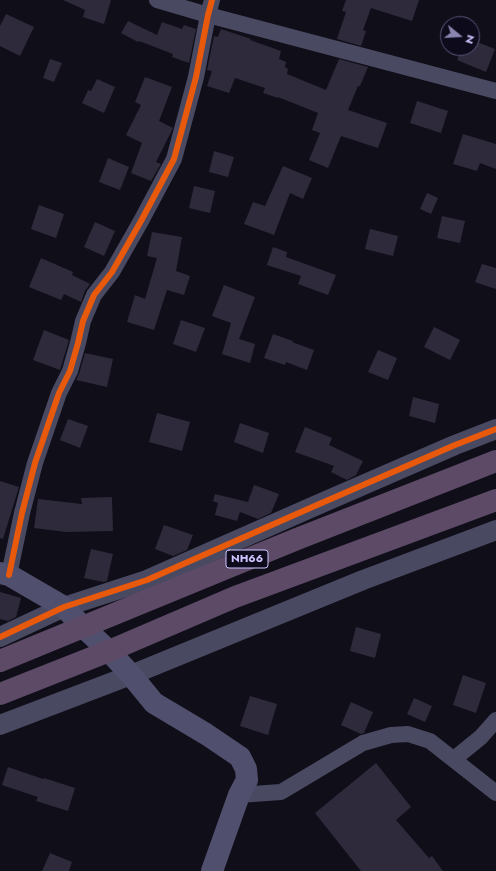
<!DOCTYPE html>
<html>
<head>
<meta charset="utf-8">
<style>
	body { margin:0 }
	#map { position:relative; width:496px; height:871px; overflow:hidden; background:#100e18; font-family:Jost,sans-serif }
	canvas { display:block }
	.north { position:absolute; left:440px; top:16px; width:40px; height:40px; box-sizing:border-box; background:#0d0a1c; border:1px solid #595577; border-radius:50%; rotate:108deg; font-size:11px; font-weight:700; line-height:16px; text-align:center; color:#ccc5ff }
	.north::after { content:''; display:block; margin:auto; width:14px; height:18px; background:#8a85ae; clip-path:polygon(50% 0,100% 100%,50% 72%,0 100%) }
</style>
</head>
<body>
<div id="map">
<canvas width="496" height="871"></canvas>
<div class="north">N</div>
</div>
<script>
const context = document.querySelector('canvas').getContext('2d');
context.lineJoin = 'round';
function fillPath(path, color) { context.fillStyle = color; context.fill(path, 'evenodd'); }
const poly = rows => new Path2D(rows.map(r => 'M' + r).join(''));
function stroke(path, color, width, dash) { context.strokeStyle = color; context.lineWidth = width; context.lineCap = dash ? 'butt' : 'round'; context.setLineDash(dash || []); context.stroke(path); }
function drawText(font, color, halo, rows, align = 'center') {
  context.font = font + ' Jost,sans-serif'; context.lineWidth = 3; context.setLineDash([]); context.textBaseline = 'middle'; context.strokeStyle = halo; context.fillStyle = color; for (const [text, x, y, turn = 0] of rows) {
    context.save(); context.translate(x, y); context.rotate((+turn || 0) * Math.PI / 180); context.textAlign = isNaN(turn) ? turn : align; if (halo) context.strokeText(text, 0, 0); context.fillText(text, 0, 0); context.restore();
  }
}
const building = poly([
	[63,0,111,0,104,24,83,17,85,10],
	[346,0,419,0,412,21,371,8,363,30,366,31,361,46,337,39,346,12,342,11],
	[6,14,34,27,20,56,0,46,0,26],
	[128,21,157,35,162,22,182,29,184,25,196,29,189,63,172,57,173,54,139,41,138,42,121,33],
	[221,29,251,39,250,40,281,51,279,59,286,62,285,67,288,69,287,74,326,90,339,59,368,67,360,86,358,86,348,110,387,123,378,148,341,136,328,168,309,160,320,133,312,130,318,113,278,97,278,98,263,93,265,88,235,78,229,93,207,86,212,71,207,70,214,36,218,37],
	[472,40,495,49,486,72,457,60,462,48,472,48],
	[50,59,62,63,54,82,43,78],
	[145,77,172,87,159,121,173,128,156,162,161,164,151,181,131,173,142,143,126,135,141,105,135,102],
	[97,79,115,87,104,113,82,103,88,90,91,91],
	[417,101,448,111,441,133,410,123],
	[463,134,496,144,496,169,480,163,477,171,453,164],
	[214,151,234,157,228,177,209,172],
	[108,158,129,167,120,190,99,182],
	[283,166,312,178,303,199,290,193,274,235,244,224,253,202,265,206],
	[194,186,215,191,210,213,189,208],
	[427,193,438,198,431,214,420,209],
	[39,205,64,214,56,238,31,229],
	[442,216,465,221,460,243,437,238],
	[95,222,115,231,104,256,84,247],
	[370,229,398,236,393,256,365,249],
	[152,232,182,237,176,271,190,276,184,295,167,290,154,330,127,322,135,295,145,299,157,258,147,256],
	[273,247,287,252,286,257,336,275,328,295,298,284,301,276,267,265],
	[41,258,73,272,72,275,90,284,85,291,81,302,64,294,61,300,29,287],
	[482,264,496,268,496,289,475,282],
	[224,285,255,297,239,339,255,344,250,363,222,354,231,323,212,316],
	[181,320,205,328,196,352,173,344],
	[434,327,460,340,450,360,424,347],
	[44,330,69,340,60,370,33,360],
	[273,334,293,341,292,342,314,350,307,370,286,362,285,365,264,358],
	[378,350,397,358,388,380,368,372],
	[85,353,113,359,107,387,76,380,79,374],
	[413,397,439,404,435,423,409,416],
	[157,413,190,422,182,451,149,442],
	[68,419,88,426,80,448,60,440],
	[240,423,269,433,263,453,234,442],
	[305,427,332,438,329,445,363,461,356,475,347,480,331,472,334,466,295,452],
	[0,481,19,487,3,539,0,538],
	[254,485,279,494,271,513,258,519,240,512,237,521,215,515,218,503,213,501,215,494,248,502],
	[112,497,113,531,66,532,34,528,38,499,82,504,81,498],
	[164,525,193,535,187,550,173,556,155,549],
	[91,549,113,554,107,581,103,582,84,578],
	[0,592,21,598,16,617,8,621,0,619],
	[356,627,381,634,375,658,350,651],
	[463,675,486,683,476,713,453,705],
	[250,696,277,704,268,735,240,726],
	[414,698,432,706,425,722,407,714],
	[351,702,373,712,364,733,361,734,341,725],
	[376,763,411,807,396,820,429,858,432,856,443,871,361,871,315,813],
	[8,767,43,779,44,778,75,788,68,811,36,801,38,797,2,785],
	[50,853,72,862,69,871,42,871]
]);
const minor = poly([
	[157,0,208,15,496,91],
	[9,575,22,513,35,463,59,393,70,371,78,343,83,321,94,295,112,272,141,221,174,159,196,77,208,15,212,0],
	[454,759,481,737,496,720],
	[239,795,281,792,363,743,391,735,408,734,430,741,496,793]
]);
const tertiary = poly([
	[0,637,64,607,147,580,317,505,455,445,496,429],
	[0,725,131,675,363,580,496,530]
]);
const secondary = poly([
	[0,573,9,575,64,607,82,626,109,651,131,675,154,703,206,734,240,757,246,769,247,780,239,795,212,871]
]);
const trunk = poly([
	[0,661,297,539,496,461],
	[0,694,109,651,235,597,496,500]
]);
const cycleway = poly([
	[9,575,22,513,35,463,59,393,70,371,78,343,83,321,94,295,112,272,141,221,174,159,196,77,208,15,212,0],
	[0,637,64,607,147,580,317,505,455,445,496,429]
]);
const shields = [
	[247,559,42]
];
const shieldNames = [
	["NH66",247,559]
];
fillPath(building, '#2e2a3c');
stroke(minor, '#4a4962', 16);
stroke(tertiary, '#4a4962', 20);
stroke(secondary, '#504f6d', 22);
stroke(trunk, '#5c4a67', 22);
stroke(cycleway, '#e8590c', 6);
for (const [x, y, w] of shields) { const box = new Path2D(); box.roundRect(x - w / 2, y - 9, w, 18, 3); context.fillStyle = '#0d0a1c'; context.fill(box); stroke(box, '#ccc5ff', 1); }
drawText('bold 11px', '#ccc5ff', null, shieldNames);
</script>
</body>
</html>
